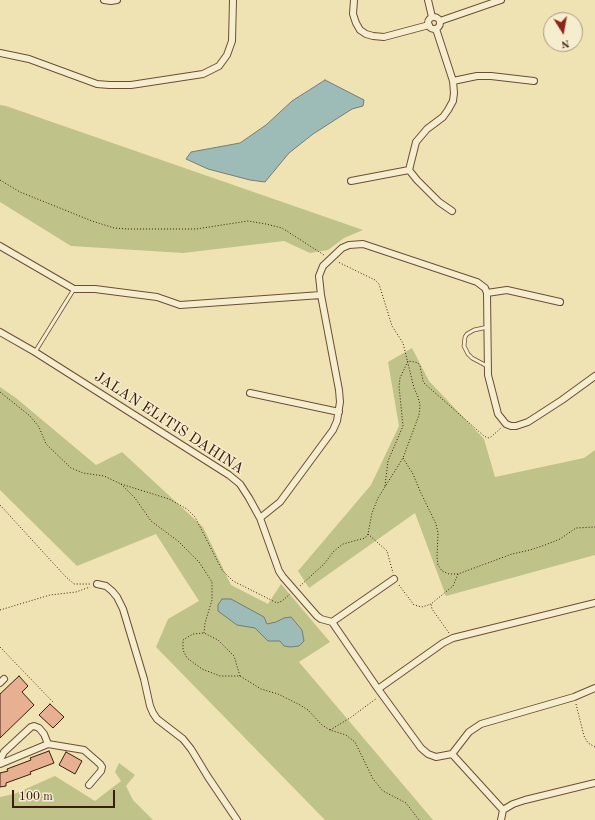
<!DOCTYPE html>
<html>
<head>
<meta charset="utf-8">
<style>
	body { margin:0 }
	#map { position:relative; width:595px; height:820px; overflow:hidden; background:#f0e3b3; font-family:"Old Standard TT",serif }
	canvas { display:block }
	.north { position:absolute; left:543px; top:12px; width:40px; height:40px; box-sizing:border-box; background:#f5edce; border:1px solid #ab9981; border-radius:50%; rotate:169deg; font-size:11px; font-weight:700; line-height:16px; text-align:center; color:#3d1c0e }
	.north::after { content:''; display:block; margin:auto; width:14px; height:18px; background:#8f2418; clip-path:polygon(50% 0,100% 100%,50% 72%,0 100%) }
	.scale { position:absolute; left:12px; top:790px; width:103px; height:18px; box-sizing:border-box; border:2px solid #3d1c0e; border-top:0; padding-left:5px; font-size:12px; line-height:14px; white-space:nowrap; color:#3d1c0e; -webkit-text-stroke:3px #f5edce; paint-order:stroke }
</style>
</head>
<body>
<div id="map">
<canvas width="595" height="820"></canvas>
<div class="north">N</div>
<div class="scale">100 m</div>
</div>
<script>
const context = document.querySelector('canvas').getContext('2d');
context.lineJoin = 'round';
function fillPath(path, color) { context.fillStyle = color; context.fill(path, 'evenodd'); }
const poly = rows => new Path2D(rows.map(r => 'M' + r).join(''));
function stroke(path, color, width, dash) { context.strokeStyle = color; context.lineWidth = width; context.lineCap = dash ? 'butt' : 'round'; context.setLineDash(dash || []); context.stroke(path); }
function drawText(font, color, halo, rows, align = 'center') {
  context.font = font + ' "Old Standard TT",serif'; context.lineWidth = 3; context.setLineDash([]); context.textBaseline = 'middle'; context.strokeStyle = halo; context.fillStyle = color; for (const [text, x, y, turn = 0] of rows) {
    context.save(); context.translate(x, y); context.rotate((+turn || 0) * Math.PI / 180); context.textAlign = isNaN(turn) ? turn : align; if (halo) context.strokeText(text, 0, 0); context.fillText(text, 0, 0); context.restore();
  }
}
const green = poly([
	[0,105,6,106,363,230,344,238,328,250,310,253,284,241,183,253,71,246,0,202],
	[412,348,429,381,484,439,495,477,584,458,595,450,595,555,446,596,415,513,309,588,298,571,371,485,399,426,388,362],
	[0,387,16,398,96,465,122,452,203,527,231,585,268,604,281,584,330,642,299,662,433,820,325,820,156,647,168,619,199,601,156,534,77,566,0,490],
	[119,763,135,775,126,786,133,800,153,820,0,820,0,797,14,794,55,776,95,801,121,781,115,772]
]);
const water = poly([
	[325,80,364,100,363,106,352,109,313,134,289,153,265,182,250,180,208,169,186,159,191,152,240,143,266,125,292,101,325,80],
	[222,599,231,599,264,617,267,624,276,622,284,618,291,617,302,630,304,641,299,646,290,647,284,646,280,641,268,641,255,628,237,625,218,611,218,605,222,599]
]);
const building = poly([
	[19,676,28,686,22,692,34,705,0,738,0,694,19,676],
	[50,704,64,717,53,728,39,715,50,704],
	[49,751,54,763,30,772,31,774,6,783,6,786,0,787,0,773,8,771,7,769,31,760,30,758,49,751],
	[66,752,82,761,75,774,59,765,66,752]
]);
const path = poly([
	[0,180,20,192,92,221,114,228,127,229,196,229,248,221,266,224,282,228,324,255],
	[0,392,30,416,39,427,46,444,71,468,83,473,104,476,121,484,135,498,151,521,178,541,199,562,212,582,212,600,205,623,204,633],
	[403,458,413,474,420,491,436,524,438,533,437,557,438,565,442,571,449,574,458,574,512,554,530,550,545,545,560,539,576,528,595,527],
	[121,484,169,499,187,509,195,517,222,570,233,581,277,603,282,601,290,594],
	[385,486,388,461,403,426,399,386,400,378,408,361,415,362,418,363,420,366,423,381,425,384,484,436,488,438,491,437,501,428],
	[0,505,65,576,74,584,90,584],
	[368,534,387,551,393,573],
	[399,585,414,605,422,607,431,604],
	[300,586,324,564,334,551,343,544,365,538,368,534,372,513,378,498,403,458,419,415,420,405,418,397,414,388,403,343,392,326,379,284,375,280,338,262],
	[0,610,50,595,76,592,90,587],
	[449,633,432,609,431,604,453,586,458,574],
	[0,647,53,702],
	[240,676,234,656,218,640,204,633,193,634,183,640,183,650,187,658,202,669,220,676,240,676,261,689,278,694,300,705,308,710,322,725,330,730,346,735,355,742,373,779,383,791,406,803,419,820],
	[576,704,584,736,588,743,595,747],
	[330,730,350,718,377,698]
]);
const lane = poly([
	[35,352,74,289],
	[487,366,472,358,468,354,464,346,465,337,467,334,474,330,488,327]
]);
const street = poly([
	[104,0,111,1,117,0],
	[354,0,353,14,356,23,360,30,366,34,373,36,384,37,429,25],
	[428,0,432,17],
	'428 23a6 6 0 1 1 12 0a6 6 0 1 1-12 0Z',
	[440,21,501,0],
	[0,53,29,59,97,84,109,85,131,85,203,74,219,66,227,55,232,41,233,0],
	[453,81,477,76,491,76,534,81],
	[409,170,416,142,427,129,443,117,448,110,453,101,454,93,453,81,436,29],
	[409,170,417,180,439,202,452,211],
	[351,181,409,170],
	[0,246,74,289,95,289,157,297,180,305,321,295],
	[487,293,488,375,498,414,506,424,511,426,516,426,528,422,562,400,595,376],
	[0,332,35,352,229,475,240,484,249,498,260,518,279,571,283,577,317,616,321,619,332,622],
	[250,393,339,412],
	[260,518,280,502,333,430,337,421,340,402,339,390,321,295,319,276,323,266,342,248,349,245,363,244,477,282,485,288,487,293,507,290,560,302],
	[97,584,106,586,112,591,117,597,123,609,144,679,150,706,153,713,157,719,183,739,191,749,208,777,237,820],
	[332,622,378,689,421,748,428,754,436,757,452,754,503,810],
	[332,622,394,579],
	[0,683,4,679],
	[378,689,443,643,453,638,595,603],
	[452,754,469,732,481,724,574,697,595,688],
	[0,760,4,752,31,727,34,726,39,728,44,734,48,744],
	[0,764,48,744,84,750,100,764,102,767,101,771,89,785],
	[503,810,513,804,525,800,595,783],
	[501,820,503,810]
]);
const streetNames = [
	["JALAN ELITIS DAHINA",169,423,33]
];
fillPath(green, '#bfc289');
fillPath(water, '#9ebcb7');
stroke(water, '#777c73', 1);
fillPath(building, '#e8b093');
stroke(building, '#3d1c0e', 1);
stroke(lane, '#6a4e37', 4.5);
stroke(street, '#6a4e37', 8);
stroke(path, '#3d1c0e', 1, [1, 2]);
stroke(lane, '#f5edce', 3);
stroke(street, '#f5edce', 6);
drawText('15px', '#3d1c0e', '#f5edce', streetNames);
</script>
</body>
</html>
